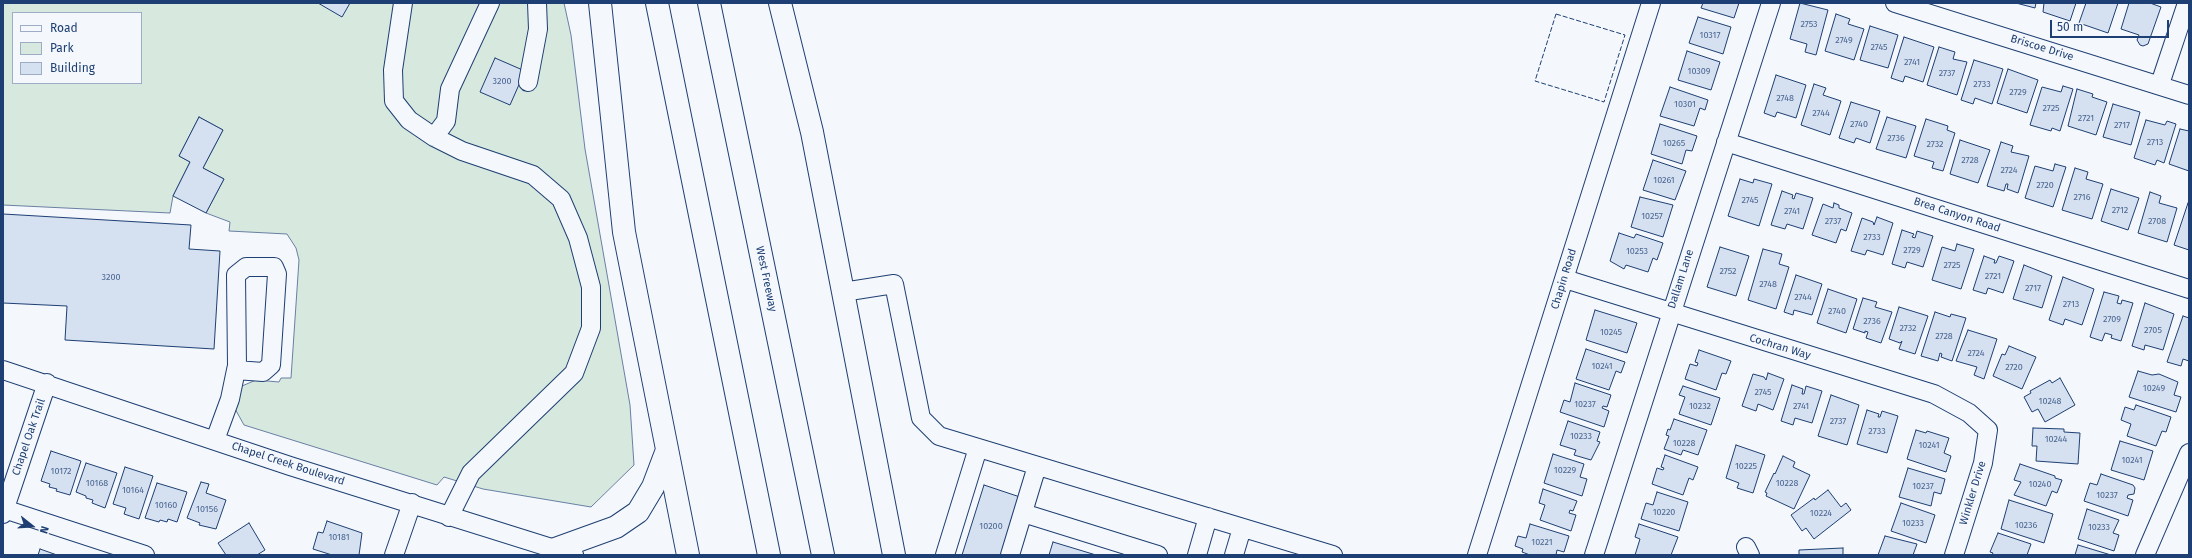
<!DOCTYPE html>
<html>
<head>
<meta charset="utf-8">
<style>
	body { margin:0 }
	#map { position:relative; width:2192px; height:558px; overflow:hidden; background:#f4f7fb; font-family:"Fira Sans",sans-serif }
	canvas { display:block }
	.frame { position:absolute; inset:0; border:4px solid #1d3f73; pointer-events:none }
	.legend { position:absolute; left:12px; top:12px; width:130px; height:72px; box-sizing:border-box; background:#f4f7fb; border:1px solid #9eadc5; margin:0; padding:5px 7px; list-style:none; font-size:12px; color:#1d3f73 }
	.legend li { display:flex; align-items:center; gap:8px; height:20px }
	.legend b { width:20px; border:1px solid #9eadc5 }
	.north { position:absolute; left:12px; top:506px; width:40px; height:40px; -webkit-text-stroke:3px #f4f7fb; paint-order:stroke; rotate:107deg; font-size:11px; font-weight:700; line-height:16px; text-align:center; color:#1d3f73 }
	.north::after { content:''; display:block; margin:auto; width:14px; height:18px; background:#1d3f73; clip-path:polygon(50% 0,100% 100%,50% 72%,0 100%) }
	.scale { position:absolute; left:2050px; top:20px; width:119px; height:18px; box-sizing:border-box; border:2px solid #1d3f73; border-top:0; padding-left:5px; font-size:12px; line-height:14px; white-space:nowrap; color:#1d3f73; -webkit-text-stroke:3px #f4f7fb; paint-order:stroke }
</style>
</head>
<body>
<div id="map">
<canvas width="2192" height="558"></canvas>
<div class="frame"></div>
<ul class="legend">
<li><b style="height:5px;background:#f4f7fb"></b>Road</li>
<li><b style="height:11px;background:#d7e8df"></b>Park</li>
<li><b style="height:11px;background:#d5e0f0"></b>Building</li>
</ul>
<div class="north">N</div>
<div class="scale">50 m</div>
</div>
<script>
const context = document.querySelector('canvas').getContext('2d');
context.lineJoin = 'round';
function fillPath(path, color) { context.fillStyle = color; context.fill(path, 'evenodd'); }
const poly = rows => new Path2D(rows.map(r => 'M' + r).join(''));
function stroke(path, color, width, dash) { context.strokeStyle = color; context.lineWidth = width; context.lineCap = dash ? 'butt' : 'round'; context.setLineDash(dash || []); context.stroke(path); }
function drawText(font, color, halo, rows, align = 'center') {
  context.font = font + ' "Fira Sans",sans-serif'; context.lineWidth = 3; context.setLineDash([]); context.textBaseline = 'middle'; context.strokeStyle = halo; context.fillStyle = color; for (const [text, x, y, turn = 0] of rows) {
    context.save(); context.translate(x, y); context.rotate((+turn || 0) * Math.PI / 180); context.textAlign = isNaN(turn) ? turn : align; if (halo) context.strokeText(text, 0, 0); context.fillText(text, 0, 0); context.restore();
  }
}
const green = poly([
	[3,3,564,3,571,35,585,149,630,405,634,465,591,507,483,489,444,477,437,485,244,425,234,407,239,389,242,386,256,380,279,382,281,378,291,378,299,260,296,248,287,234,229,231,230,222,206,213,224,179,203,168,223,130,199,117,179,156,190,162,173,196,170,213,3,205,3,3],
	[13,13,141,13,141,83,13,83,13,13]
]);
const building = poly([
	[318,3,350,3,342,17,318,3],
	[1703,3,1739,3,1734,18,1701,8,1703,3],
	[1800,3,1828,10,1816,55,1805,52,1807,44,1790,39,1800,3],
	[2016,3,2036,3,2035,8,2016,3],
	[2044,3,2076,3,2070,21,2043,12,2044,3],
	[2086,3,2118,3,2108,33,2079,23,2086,3],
	[2129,3,2150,3,2161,7,2148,44,2143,46,2140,45,2137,40,2139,35,2121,29,2129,3],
	[1836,14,1850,19,1848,24,1864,29,1854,60,1825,51,1836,14],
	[1698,17,1731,27,1723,54,1689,43,1698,17],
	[1870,26,1898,35,1888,68,1860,60,1870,26],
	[1904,37,1934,47,1923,82,1905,76,1903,82,1891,78,1904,37],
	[1939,47,1955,52,1953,59,1967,62,1957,95,1927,85,1939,47],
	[1687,51,1720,62,1711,90,1678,80,1687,51],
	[495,58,525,71,510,105,480,92,495,58],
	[1974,60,2003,69,1992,104,1975,98,1973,104,1961,100,1974,60],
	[2008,69,2038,80,2027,113,1997,103,2008,69],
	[1776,75,1806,85,1796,118,1777,112,1775,117,1764,113,1776,75],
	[1814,84,1826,88,1823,95,1841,101,1830,135,1801,125,1814,84],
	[2063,86,2073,89,2060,131,2052,128,2051,131,2030,125,2042,87,2061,92,2063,86],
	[1670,87,1708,100,1705,110,1700,108,1694,126,1660,116,1670,87],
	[2077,89,2093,94,2092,97,2107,102,2096,135,2068,126,2077,89],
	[1851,102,1880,111,1870,143,1856,138,1854,143,1839,138,1851,102],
	[2113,104,2140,112,2131,145,2103,137,2113,104],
	[199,117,223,130,203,168,224,179,206,213,173,196,190,162,179,156,199,117],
	[1887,117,1916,126,1906,158,1876,149,1887,117],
	[1926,119,1948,126,1947,130,1955,133,1943,171,1932,168,1934,162,1914,156,1926,119],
	[2146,120,2165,125,2167,121,2176,124,2164,163,2157,160,2155,165,2134,158,2146,120],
	[1660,124,1697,136,1692,151,1686,150,1682,164,1651,154,1660,124],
	[2180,129,2189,131,2189,171,2169,164,2180,129],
	[1960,140,1990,150,1978,183,1950,174,1960,140],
	[2001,142,2013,146,2011,152,2029,156,2018,193,2007,189,2008,184,2006,184,2004,191,1987,186,2001,142],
	[1653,160,1686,171,1675,200,1643,190,1653,160],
	[2055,164,2066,167,2053,207,2025,198,2035,166,2053,171,2055,164],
	[2075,168,2088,172,2086,179,2103,184,2092,219,2062,210,2075,168],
	[1740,179,1753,183,1754,179,1772,184,1759,226,1728,216,1740,179],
	[2111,189,2139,198,2128,230,2101,221,2111,189],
	[1782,191,1793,195,1792,198,1794,199,1796,193,1813,198,1803,229,1787,224,1785,229,1771,225,1782,191],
	[2150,192,2161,196,2159,203,2177,208,2167,242,2138,233,2150,192],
	[1640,197,1673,205,1663,237,1631,227,1640,197],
	[1834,203,1839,205,1839,208,1852,213,1846,231,1841,229,1836,243,1812,235,1823,204,1833,208,1834,203],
	[2188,203,2189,203,2189,250,2174,245,2188,203],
	[3,214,191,225,189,249,220,251,214,349,65,340,67,306,3,303,3,214],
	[1877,217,1893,223,1883,255,1867,250,1865,255,1851,251,1862,218,1873,222,1874,225,1877,217],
	[1902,230,1914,234,1912,237,1915,238,1917,231,1933,236,1923,267,1907,262,1905,268,1892,264,1902,230],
	[1619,233,1634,238,1636,234,1663,243,1657,260,1653,258,1648,272,1626,265,1624,269,1610,261,1619,233],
	[1957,244,1974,249,1961,289,1932,280,1942,247,1955,251,1957,244],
	[1720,247,1749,256,1736,296,1707,287,1720,247],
	[1763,249,1782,254,1779,264,1789,267,1776,309,1748,300,1763,249],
	[1984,256,1995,260,1994,263,1996,263,1999,256,2014,261,2003,293,1988,288,1986,294,1973,290,1984,256],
	[2024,265,2052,276,2042,308,2013,299,2024,265],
	[1796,275,1822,284,1812,315,1794,310,1793,315,1784,312,1796,275],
	[2063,277,2094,289,2082,325,2065,319,2063,325,2049,320,2063,277],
	[1828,289,1857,299,1846,333,1817,323,1828,289],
	[2104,292,2119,296,2117,303,2121,304,2122,300,2133,303,2121,341,2111,338,2112,335,2105,333,2102,341,2090,337,2104,292],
	[1863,298,1877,302,1875,307,1892,312,1881,343,1866,338,1868,332,1865,331,1865,333,1853,329,1863,298],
	[2145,303,2174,314,2163,350,2145,345,2144,350,2132,346,2145,303],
	[1899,307,1928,316,1915,354,1899,349,1902,341,1900,343,1889,339,1899,307],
	[1595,310,1637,323,1627,353,1586,340,1595,310],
	[1935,312,1950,317,1951,314,1966,318,1952,361,1941,357,1942,354,1940,353,1938,361,1921,356,1935,312],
	[2183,316,2189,318,2189,361,2183,359,2181,366,2167,362,2183,316],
	[1968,330,1997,339,1984,379,1974,375,1977,367,1956,361,1968,330],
	[2009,346,2036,357,2022,389,1993,376,2002,354,2005,355,2009,346],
	[1586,349,1625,362,1621,373,1616,371,1609,390,1576,379,1586,349],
	[1699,350,1731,361,1726,374,1722,373,1716,390,1685,379,1690,364,1697,366,1698,363,1695,362,1699,350],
	[2138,371,2152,375,2159,374,2178,382,2174,395,2181,397,2176,412,2129,397,2138,371],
	[1768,373,1784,379,1773,410,1758,404,1756,411,1742,406,1753,374,1764,377,1766,380,1768,373],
	[2060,378,2075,405,2045,422,2038,409,2032,412,2024,397,2031,393,2030,391,2050,380,2052,383,2060,378],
	[1575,383,1611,395,1607,407,1603,406,1602,408,1609,411,1604,427,1560,412,1564,400,1570,402,1575,383],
	[1792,385,1803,389,1802,394,1804,394,1806,386,1822,391,1812,423,1795,418,1793,425,1781,421,1792,385],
	[1683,386,1720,398,1711,425,1679,414,1685,397,1679,395,1683,386],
	[1831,395,1859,405,1847,445,1818,436,1831,395],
	[2136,405,2171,417,2166,432,2162,431,2156,446,2127,436,2131,424,2121,420,2125,407,2134,410,2136,405],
	[1867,410,1879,414,1878,417,1880,417,1882,411,1898,416,1887,453,1857,444,1867,410],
	[1674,419,1707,430,1698,455,1683,450,1681,455,1664,449,1669,436,1666,435,1668,429,1670,430,1674,419],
	[1568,421,1600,432,1597,441,1600,442,1591,460,1574,455,1576,450,1560,445,1568,421],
	[2033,428,2064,429,2064,432,2080,433,2078,464,2036,461,2037,446,2032,446,2033,428],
	[1916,430,1926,433,1927,431,1949,438,1944,453,1951,456,1946,472,1907,459,1916,430],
	[2120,441,2153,451,2144,480,2111,470,2120,441],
	[1736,445,1765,455,1753,493,1737,488,1739,483,1726,478,1736,445],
	[51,451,81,461,70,495,56,491,57,489,49,487,50,484,41,481,51,451],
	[1553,454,1584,464,1580,477,1587,479,1582,496,1544,483,1553,454],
	[1665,455,1698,467,1693,480,1689,478,1683,495,1652,484,1657,468,1663,470,1664,468,1661,467,1665,455],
	[1783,456,1795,462,1793,467,1810,475,1794,509,1766,496,1767,493,1765,492,1774,473,1775,474,1783,456],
	[86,463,117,473,105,508,92,503,93,500,86,498,86,496,76,492,86,463],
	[2020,464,2055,476,2055,478,2062,480,2057,493,2052,491,2046,506,2014,495,2021,482,2014,480,2020,464],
	[125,467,153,476,139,519,124,514,126,508,113,504,125,467],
	[1908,468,1945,479,1941,494,1934,492,1931,506,1899,497,1908,468],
	[2101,474,2133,485,2135,488,2134,494,2128,495,2127,498,2133,500,2128,516,2084,501,2090,483,2097,485,2101,474],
	[201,482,209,484,206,493,226,500,216,529,199,525,200,523,187,518,201,482],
	[157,483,187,492,177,522,168,519,167,522,160,520,159,522,145,518,157,483],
	[984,485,1020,497,1001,555,962,555,984,485],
	[1543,489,1577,501,1573,511,1570,510,1569,513,1576,515,1571,531,1540,520,1545,505,1539,503,1543,489],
	[1828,490,1841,507,1846,503,1851,510,1814,539,1806,528,1802,531,1791,515,1814,498,1815,500,1828,490],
	[1657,492,1688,502,1679,531,1641,519,1646,503,1653,505,1657,492],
	[2009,500,2053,514,2044,543,2001,529,2009,500],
	[1901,503,1935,515,1926,543,1891,531,1901,503],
	[2087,509,2119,520,2113,533,2119,535,2114,551,2078,539,2087,509],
	[327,521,362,533,359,555,332,555,313,549,318,532,323,533,327,521],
	[249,523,265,550,257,555,226,555,218,543,249,523],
	[1530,524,1569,536,1564,552,1557,550,1556,555,1530,555,1522,552,1523,549,1515,546,1518,536,1526,538,1530,524],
	[1639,524,1678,537,1671,555,1635,555,1640,539,1635,537,1639,524],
	[1998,533,2031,544,2027,555,1992,555,1993,553,1990,552,1998,533],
	[1885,536,1917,544,1913,555,1878,555,1885,536],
	[1053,542,1096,555,1049,555,1053,542],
	[2078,545,2111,555,2075,555,2078,545],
	[1843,548,1843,555,1799,555,1799,550,1843,548],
	[40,549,57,555,38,555,40,549]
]);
const minor = poly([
	[403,3,393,70,394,101,409,120,434,137,446,121,450,89,490,3],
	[1895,3,2189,95],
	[528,82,538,29,537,3],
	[2160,84,2187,3],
	[434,137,462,151,533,175,561,199,578,238,591,287,591,328,574,373,471,473,449,517],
	[1726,142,2189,289],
	[1565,279,1934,394,1969,413,1988,430,1983,463,1954,555],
	[843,292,894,284,921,418,939,436,1333,555],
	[3,370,290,466,574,555],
	[215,440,230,399,236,370,237,366,236,275,246,267,274,267,277,274,271,365,263,372,236,370],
	[4,509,145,555],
	[1023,513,1158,555],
	[3,514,47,383],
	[1746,547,1750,555],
	[394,555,412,503],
	[945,555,978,448],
	[1010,555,1037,466],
	[1197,555,1208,517],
	[1234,555,1242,528],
	[1477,555,1651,3],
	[1594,555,1771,3],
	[2145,555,2189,453]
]);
const highway = poly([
	[600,3,624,232,688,555],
	[657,3,769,555],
	[709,3,823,555],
	[780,3,812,132,894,555],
	[555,549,616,527,638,512,653,487,667,450]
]);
const fence = poly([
	[1556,14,1625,35,1604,102,1535,81,1556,14]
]);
const numberNames = [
	["2753",1809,24],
	["10317",1710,35],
	["2749",1844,40],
	["2745",1879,47],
	["2741",1912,62],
	["10309",1699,71],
	["2737",1947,73],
	["3200",502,81],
	["2733",1982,84],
	["2729",2018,92],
	["2748",1785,98],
	["10301",1685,104],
	["2725",2051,108],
	["2744",1821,113],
	["2721",2086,118],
	["2740",1859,124],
	["2717",2122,125],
	["2736",1896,138],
	["2713",2155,142],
	["10265",1674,143],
	["2732",1935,144],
	["2728",1970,160],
	["2724",2009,170],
	["10261",1664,180],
	["2720",2045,185],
	["2716",2082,197],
	["2745",1750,200],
	["2712",2120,210],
	["2741",1792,211],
	["10257",1652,216],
	["2737",1833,221],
	["2708",2157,221],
	["2733",1872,237],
	["2729",1912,250],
	["10253",1637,251],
	["2725",1952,265],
	["2752",1728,271],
	["2721",1993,276],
	["3200",111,277],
	["2748",1768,284],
	["2717",2033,288],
	["2744",1803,297],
	["2713",2071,304],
	["2740",1837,311],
	["2709",2112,319],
	["2736",1872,321],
	["2732",1908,328],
	["2705",2153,330],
	["10245",1611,332],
	["2728",1944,336],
	["2724",1976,353],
	["10241",1602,366],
	["2720",2014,367],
	["10249",2154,388],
	["2745",1763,392],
	["10248",2050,401],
	["10237",1585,404],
	["10232",1700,406],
	["2741",1801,406],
	["2737",1838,421],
	["2733",1877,431],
	["10233",1581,436],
	["10244",2056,439],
	["10228",1684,443],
	["10241",1929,445],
	["10241",2132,460],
	["10225",1746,466],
	["10229",1565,470],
	["10172",61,471],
	["10168",97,483],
	["10228",1787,483],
	["10240",2040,484],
	["10237",1923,486],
	["10164",133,490],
	["10237",2107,495],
	["10160",166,505],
	["10156",207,509],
	["10220",1664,512],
	["10224",1821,513],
	["10233",1913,523],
	["10236",2026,525],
	["10200",991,526],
	["10233",2099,527],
	["10181",339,537],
	["10221",1542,542]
];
const streetNames = [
	["Briscoe Drive",2042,48,17],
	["Brea Canyon Road",1957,215,18],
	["West Freeway",766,279,78],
	["Chapin Road",1564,279,-73],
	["Dallam Lane",1681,279,-72],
	["Cochran Way",1780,347,17],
	["Chapel Oak Trail",29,437,-71],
	["Chapel Creek Boulevard",288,464,18],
	["Winkler Drive",1973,493,-73]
];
fillPath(green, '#d7e8df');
stroke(green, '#687fa3', 1);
fillPath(building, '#d5e0f0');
stroke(building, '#1d3f73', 1);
stroke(minor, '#1d3f73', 20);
stroke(highway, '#1d3f73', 24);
stroke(minor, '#f4f7fb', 18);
stroke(highway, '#f4f7fb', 22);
stroke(fence, '#1d3f73', 1, [5, 2]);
drawText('9px', '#4b6792', null, numberNames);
drawText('11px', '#1d3f73', '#f4f7fb', streetNames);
</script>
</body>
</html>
